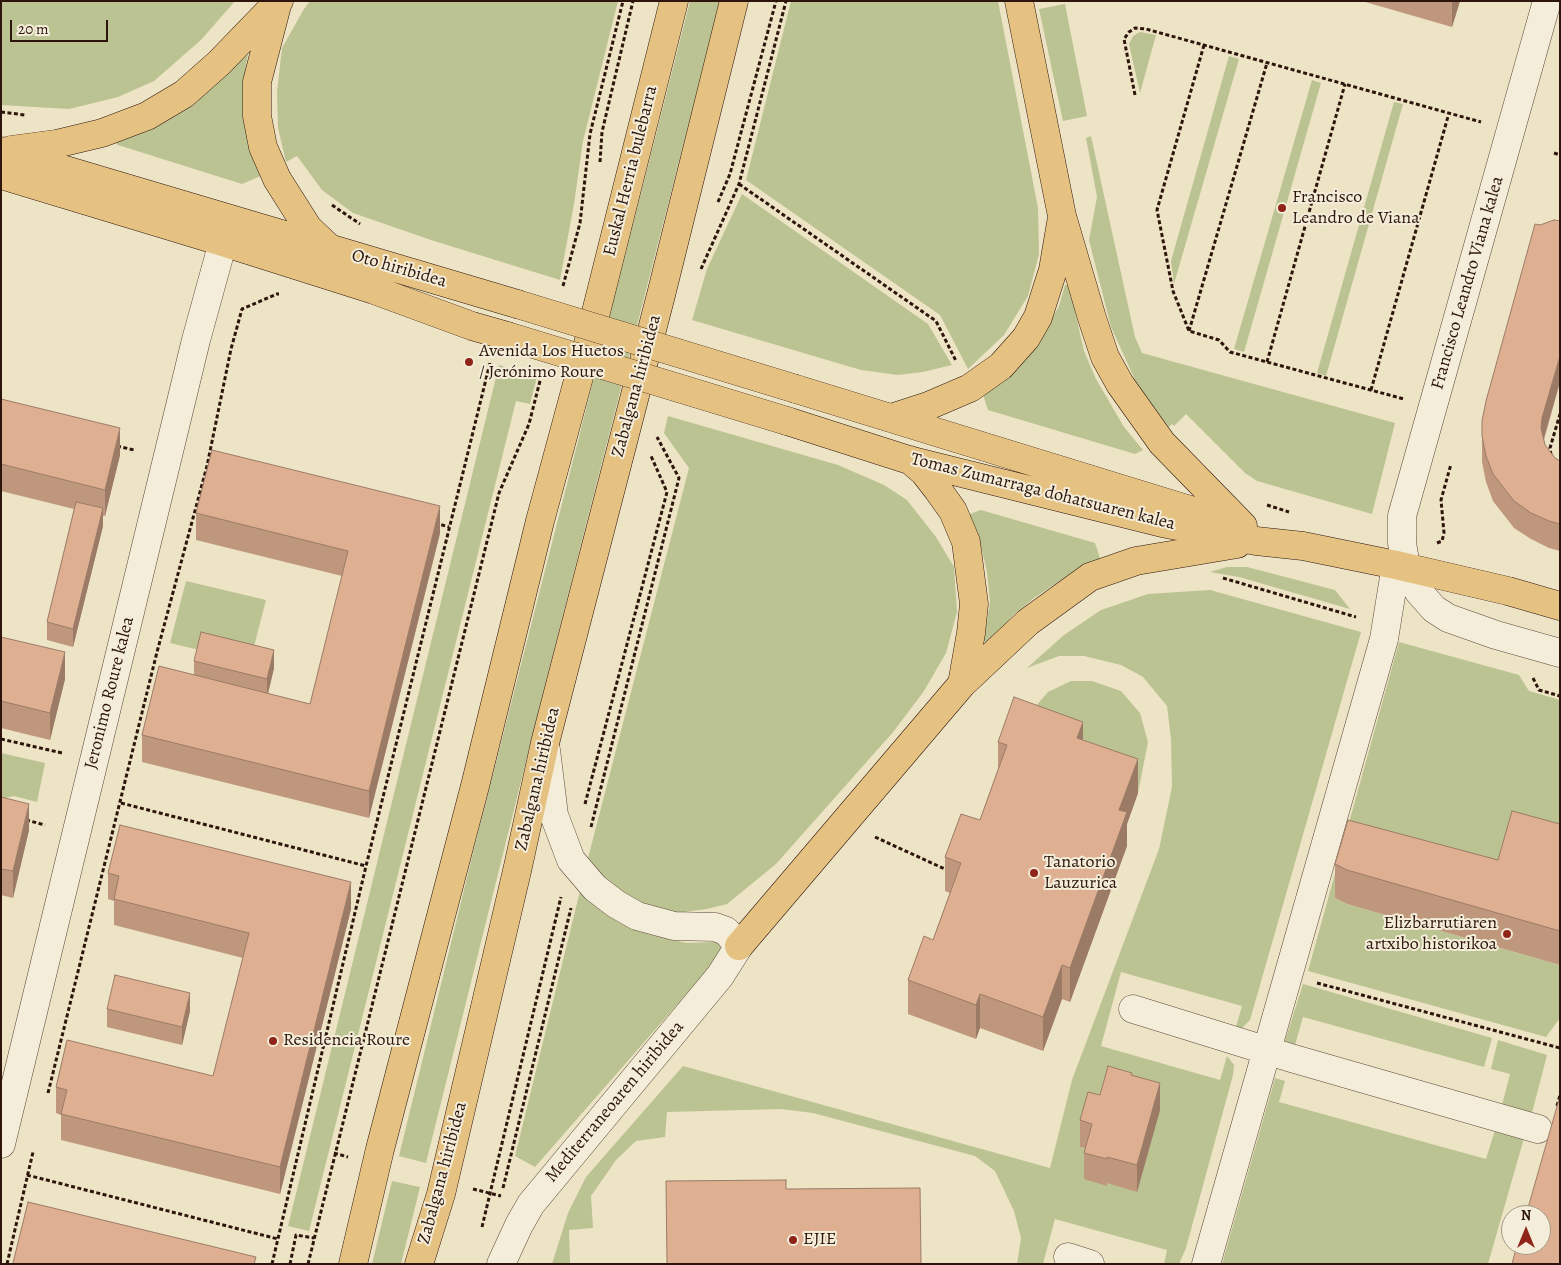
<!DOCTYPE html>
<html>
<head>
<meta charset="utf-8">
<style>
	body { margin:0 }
	#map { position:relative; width:1561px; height:1265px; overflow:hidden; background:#ede3c5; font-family:Alegreya,serif }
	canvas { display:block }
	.frame { position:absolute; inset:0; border:2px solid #2d150c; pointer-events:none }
	.north { position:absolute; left:1501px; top:1205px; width:50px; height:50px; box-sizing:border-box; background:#f3edd9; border:1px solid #a49787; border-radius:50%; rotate:0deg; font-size:14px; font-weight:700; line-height:20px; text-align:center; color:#2d150c }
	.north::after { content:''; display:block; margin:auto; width:18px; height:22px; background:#8f2418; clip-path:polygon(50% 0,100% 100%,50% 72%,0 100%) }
	.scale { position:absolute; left:10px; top:20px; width:98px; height:22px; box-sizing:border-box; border:2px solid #2d150c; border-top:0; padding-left:6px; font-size:15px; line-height:18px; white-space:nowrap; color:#2d150c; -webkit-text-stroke:4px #f3edd9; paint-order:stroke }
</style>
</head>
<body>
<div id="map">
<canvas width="1561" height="1265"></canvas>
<div class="frame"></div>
<div class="north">N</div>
<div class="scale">20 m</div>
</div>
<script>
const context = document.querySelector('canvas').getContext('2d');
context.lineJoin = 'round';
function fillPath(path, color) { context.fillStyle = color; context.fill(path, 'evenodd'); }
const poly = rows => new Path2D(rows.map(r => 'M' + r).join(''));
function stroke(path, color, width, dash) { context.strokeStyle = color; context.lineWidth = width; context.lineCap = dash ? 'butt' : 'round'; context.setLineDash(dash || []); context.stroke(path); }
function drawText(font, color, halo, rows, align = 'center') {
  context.font = font + ' Alegreya,serif'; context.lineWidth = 4; context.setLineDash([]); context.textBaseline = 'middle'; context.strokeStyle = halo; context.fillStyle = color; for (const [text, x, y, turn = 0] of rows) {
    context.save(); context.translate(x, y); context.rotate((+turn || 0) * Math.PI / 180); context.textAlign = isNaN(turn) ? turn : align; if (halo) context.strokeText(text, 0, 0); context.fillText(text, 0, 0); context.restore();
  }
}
const green = poly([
	[1,1,235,1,201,40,154,81,118,97,69,109,1,105],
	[310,1,618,1,583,141,574,204,560,280,431,240,353,213,322,190,297,156,286,162,278,128,277,92,282,48,304,9],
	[690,1,720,1,547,677,426,1163,399,1156,473,853],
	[791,1,998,1,1038,208,1039,254,1028,296,1004,335,968,369,940,315,746,180],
	[1065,4,1087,116,1063,121,1039,9],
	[1140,32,1156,35,1140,93,1129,44,1133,36],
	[249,48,245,71,244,107,263,175,242,184,118,145,112,140,186,108,220,81],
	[1229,56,1239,59,1174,284,1171,261],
	[1312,80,1321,83,1244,352,1234,349],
	[1394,102,1403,104,1326,376,1317,373],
	[1091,136,1135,337,1142,353,1395,423,1372,514,1257,481,1245,473,1186,414,1174,426,1172,424,1169,427,1152,405,1136,382,1111,327,1089,240,1097,197,1086,138],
	[742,194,928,324,952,365,923,372,898,375,861,370,692,320,707,269],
	[1065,285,1069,285,1084,351,1096,379,1124,427,1143,450,1135,454,988,410,982,392,1040,340,1059,306],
	[499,365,537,377,530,404,516,401,309,1231,288,1226],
	[668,416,838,465,884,485,907,500,936,537,954,567,957,612,946,653,924,691,894,731,776,864,727,904,707,909,676,913,651,907,625,897,604,880,587,862,689,468,664,433],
	[981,510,1095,543,1101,561,1070,574,1034,598,1012,616,988,644,984,641,990,602,987,572,981,546,967,515],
	[1227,567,1247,567,1335,590,1350,609,1239,577,1210,572],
	[186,581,266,600,250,662,170,643],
	[1210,590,1361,632,1250,1020,1241,1029,1235,1030,1242,1006,1121,972,1101,1046,1220,1080,1227,1056,1234,1065,1233,1075,1186,1248,1179,1264,1164,1264,1167,1250,1055,1219,1043,1264,1017,1264,1021,1238,1014,1211,995,1171,975,1156,813,1113,781,1109,667,1112,665,1137,636,1141,616,1160,591,1196,593,1228,569,1230,570,1264,552,1264,568,1213,586,1177,683,1066,1050,1168,1072,1080,1159,849,1172,787,1171,739,1167,706,1143,677,1121,665,1084,656,1059,656,1027,668,1064,635,1101,610,1148,594],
	[1399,642,1519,675,1529,691,1560,700,1560,858,1498,894,1335,898,1347,904,1560,965,1560,1018,1546,1037,1308,971],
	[1071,681,1092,681,1121,691,1140,713,1148,742,1138,793,1077,772,1014,731,1048,692],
	[1,753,45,763,37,802,14,796,1,799],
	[580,891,611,916,649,934,686,943,715,942,719,943,721,948,717,959,535,1167,515,1156],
	[1303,984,1492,1038,1484,1067,1303,1017,1295,1045,1285,1041],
	[1498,1040,1547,1055,1532,1113,1502,1105,1510,1074,1491,1069],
	[1275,1078,1285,1081,1279,1102,1486,1159,1495,1130,1524,1138,1488,1264,1222,1264],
	[392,1181,420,1187,401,1264,372,1264]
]);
const path = poly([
	[1204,45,1157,210,1173,291,1189,331,1219,340,1230,352,1404,399],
	[1135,95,1124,39,1129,32,1135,28,1146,29,1481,122],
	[1,112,25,115],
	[1554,153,1560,155],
	[600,162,602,132,633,1],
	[739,184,936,321,956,361],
	[718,202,730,174,776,1],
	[332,205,360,224],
	[701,269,739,184,786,1],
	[563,286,580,223,590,134,623,1],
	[1189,331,1267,63],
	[1267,362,1345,84],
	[1371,390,1449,113],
	[117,446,134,450],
	[1551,455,1550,448,1560,414],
	[1267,505,1289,512],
	[435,523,449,527],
	[1437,543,1442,541,1444,533,1441,500,1451,464],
	[1223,578,1356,617],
	[1533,678,1539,690,1560,696],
	[1,739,62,753],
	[121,803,366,866],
	[585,804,667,492,651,456],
	[26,820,45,825],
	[591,827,679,478,657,437],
	[875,837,947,870],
	[1317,983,1560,1048],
	[48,1093,157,652,207,466,231,349,242,309,277,294,279,294],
	[1557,1106,1560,1095],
	[334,1153,348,1157],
	[27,1175,278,1239],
	[503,1188,571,908],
	[473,1189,501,1196],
	[482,1227,561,897],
	[7,1264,33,1152],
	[272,1264,366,866,490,363],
	[290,1264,296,1235,314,1238],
	[308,1264,499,493,529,424,541,377]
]);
const minor = poly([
	[1547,1,1402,516,1402,543,1406,567,1411,580,1419,592,1434,609,1448,618,1496,635,1560,653],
	[1133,1009,1291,1058,1538,1129],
	[1,1144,196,340,223,242],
	[1068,1257,1090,1264],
	[501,1264,519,1225,531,1204,720,976,739,946,726,931,715,927,674,926,637,916,616,904,595,888,571,860,554,815,546,750],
	[1206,1264,1384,639,1396,565]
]);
const major = poly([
	[1019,1,1062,216,1092,318,1105,357,1120,384,1162,443,1243,526],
	[277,5,257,82,257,116,263,147,277,179,308,228,329,248],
	[11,150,56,144,102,133,147,116,184,94,219,63,279,1],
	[1,151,517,304],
	[1,175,223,242,374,290,472,326,507,336],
	[796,389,1216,518],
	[891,418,928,406,970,388,1001,366,1026,338,1038,317,1053,270,1061,223],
	[787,421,909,460,1162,523,1256,541,1303,546,1396,565,1508,591,1560,606],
	[910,460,924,472,938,490,953,511,966,542,974,604,971,633,962,684],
	[739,946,962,684,1028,622,1090,577,1136,561,1237,544],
	[353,1264,380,1149,475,786,540,521,589,340,674,1],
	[419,1264,441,1194,517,871,545,743,661,295,734,1]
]);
const majorBridge = poly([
	[517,304,796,389],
	[507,336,787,421]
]);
const wall = poly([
	[1362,1,1460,1,1452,27],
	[1540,225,1560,382,1544,440,1545,445,1555,458,1560,461,1560,551,1549,548,1531,539,1514,528,1493,501,1486,482,1482,462,1482,421],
	[1,399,120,455,105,516,103,516,103,526,73,647,47,640,47,622,74,509,1,491],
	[196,513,440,533,369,818,142,762,142,735,194,675,194,661,274,668,268,694,310,704,342,576,196,540],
	[1,637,65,679,50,740,1,728],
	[1083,740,1138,793,1127,824,1127,846,1070,1002,1062,999,1043,1051,980,1028,976,1039,908,1014,908,980,933,940,950,893,945,891,945,857,980,820,998,769,998,742],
	[1,797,29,830,13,898,1,895],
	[1560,824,1560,965,1347,904,1335,898,1335,864,1498,860],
	[108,873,351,909,280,1194,61,1140,61,1115,56,1113,56,1087,213,1076,243,958,114,925,114,901,108,899],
	[107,1009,190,1011,182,1045,107,1027],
	[1132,1075,1160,1110,1137,1192,1107,1183,1107,1186,1084,1179,1084,1153,1085,1148,1080,1147,1080,1120,1100,1095]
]);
const shadedWall = poly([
	[1452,1,1460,1,1452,27],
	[1560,356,1560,382,1542,444,1541,428,1542,418],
	[120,428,120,455,105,516,105,490],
	[440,506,440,533,369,818,369,791],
	[103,508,103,526,73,647,73,629],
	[274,650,274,668,267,697,267,679],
	[65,652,65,679,50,740,50,713],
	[1083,722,1083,756,1077,738],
	[1138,759,1138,793,1127,824,1127,846,1070,1002,1070,968,1119,810],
	[29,804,29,830,13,898,13,871],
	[351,882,351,909,280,1194,280,1167],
	[1062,965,1062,999,1043,1051,1043,1017],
	[190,993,190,1011,182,1045,182,1027],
	[980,994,980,1028,976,1039,976,1005],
	[1160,1083,1160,1110,1137,1192,1137,1165]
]);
const building = poly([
	[1554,220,1560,221,1560,356,1542,418,1541,428,1545,445,1555,458,1560,461,1560,524,1549,521,1531,513,1514,501,1493,474,1486,456,1482,436,1482,421,1486,401,1535,224,1540,225,1554,220],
	[1,399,120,428,105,490,1,464,1,399],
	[212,450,440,506,369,791,142,735,159,666,310,704,348,551,196,513,212,450],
	[76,502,103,508,73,629,47,622,76,502],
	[201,632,274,650,267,679,194,661,201,632],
	[1,637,65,652,50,713,1,701,1,637],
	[1014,697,1083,722,1077,738,1138,759,1119,810,1127,812,1070,968,1062,965,1043,1017,980,994,976,1005,908,980,924,936,933,940,961,863,945,857,961,814,980,820,1007,745,998,742,1014,697],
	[1,797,29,804,13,871,1,869,1,797],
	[1512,811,1560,824,1560,931,1347,870,1335,864,1348,820,1498,860,1512,811],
	[120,825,351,882,280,1167,61,1114,67,1090,56,1087,67,1040,213,1076,249,933,114,899,119,876,108,873,120,825],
	[115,975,190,993,182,1027,107,1009,115,975],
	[1108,1066,1132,1073,1131,1075,1160,1083,1137,1165,1107,1157,1107,1159,1084,1153,1092,1124,1080,1120,1088,1092,1100,1095,1108,1066],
	[1560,1096,1560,1264,1512,1264,1517,1245,1541,1245,1541,1215,1526,1215,1560,1096],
	[786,1180,786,1189,920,1188,921,1264,667,1264,666,1181,786,1180],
	[28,1202,256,1257,254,1264,16,1264,13,1263,28,1202]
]);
const markers = [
	[1282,208,5,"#8f2418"],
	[469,362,5,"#8f2418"],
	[1034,873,5,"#8f2418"],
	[1507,934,5,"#8f2418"],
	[273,1041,5,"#8f2418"],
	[793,1240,5,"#8f2418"]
];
const streetNames = [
	["Euskal Herria bulebarra",631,171,-76],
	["Oto hiribidea",399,269,16],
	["Francisco Leandro Viana kalea",1468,283,-74],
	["Zabalgana hiribidea",637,386,-75],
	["Tomas Zumarraga dohatsuaren kalea",1043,492,14],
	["Jeronimo Roure kalea",110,693,-76],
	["Zabalgana hiribidea",538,779,-77],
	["Mediterraneoaren hiribidea",615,1102,-50],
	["Zabalgana hiribidea",443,1173,-75]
];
const poiNames = [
	["Francisco",1292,198],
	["Leandro de Viana",1292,219],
	["Avenida Los Huetos",479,352],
	["/ Jerónimo Roure",479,373],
	["Tanatorio",1044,863],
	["Lauzurica",1044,884],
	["Elizbarrutiaren",1497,924,"right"],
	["artxibo historikoa",1497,945,"right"],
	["Residencia Roure",283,1041],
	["EJIE",803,1240]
];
fillPath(green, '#bcc392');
stroke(minor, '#5d483a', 29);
stroke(major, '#2d150c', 29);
stroke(path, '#2d150c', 3, [4, 2.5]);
stroke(minor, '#f3edd9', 28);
stroke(major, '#e6c282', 28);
stroke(majorBridge, '#2d150c', 29, []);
stroke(majorBridge, '#e6c282', 28);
fillPath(wall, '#bf977d');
fillPath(shadedWall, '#9b7b66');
fillPath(building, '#deb091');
stroke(building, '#9b7b66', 1);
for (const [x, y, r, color] of markers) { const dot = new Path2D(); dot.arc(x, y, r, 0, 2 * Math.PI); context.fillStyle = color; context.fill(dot); stroke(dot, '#f3edd9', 2); }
drawText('18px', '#2d150c', '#f3edd9', streetNames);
drawText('18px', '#2d150c', '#f3edd9', poiNames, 'left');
</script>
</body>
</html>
